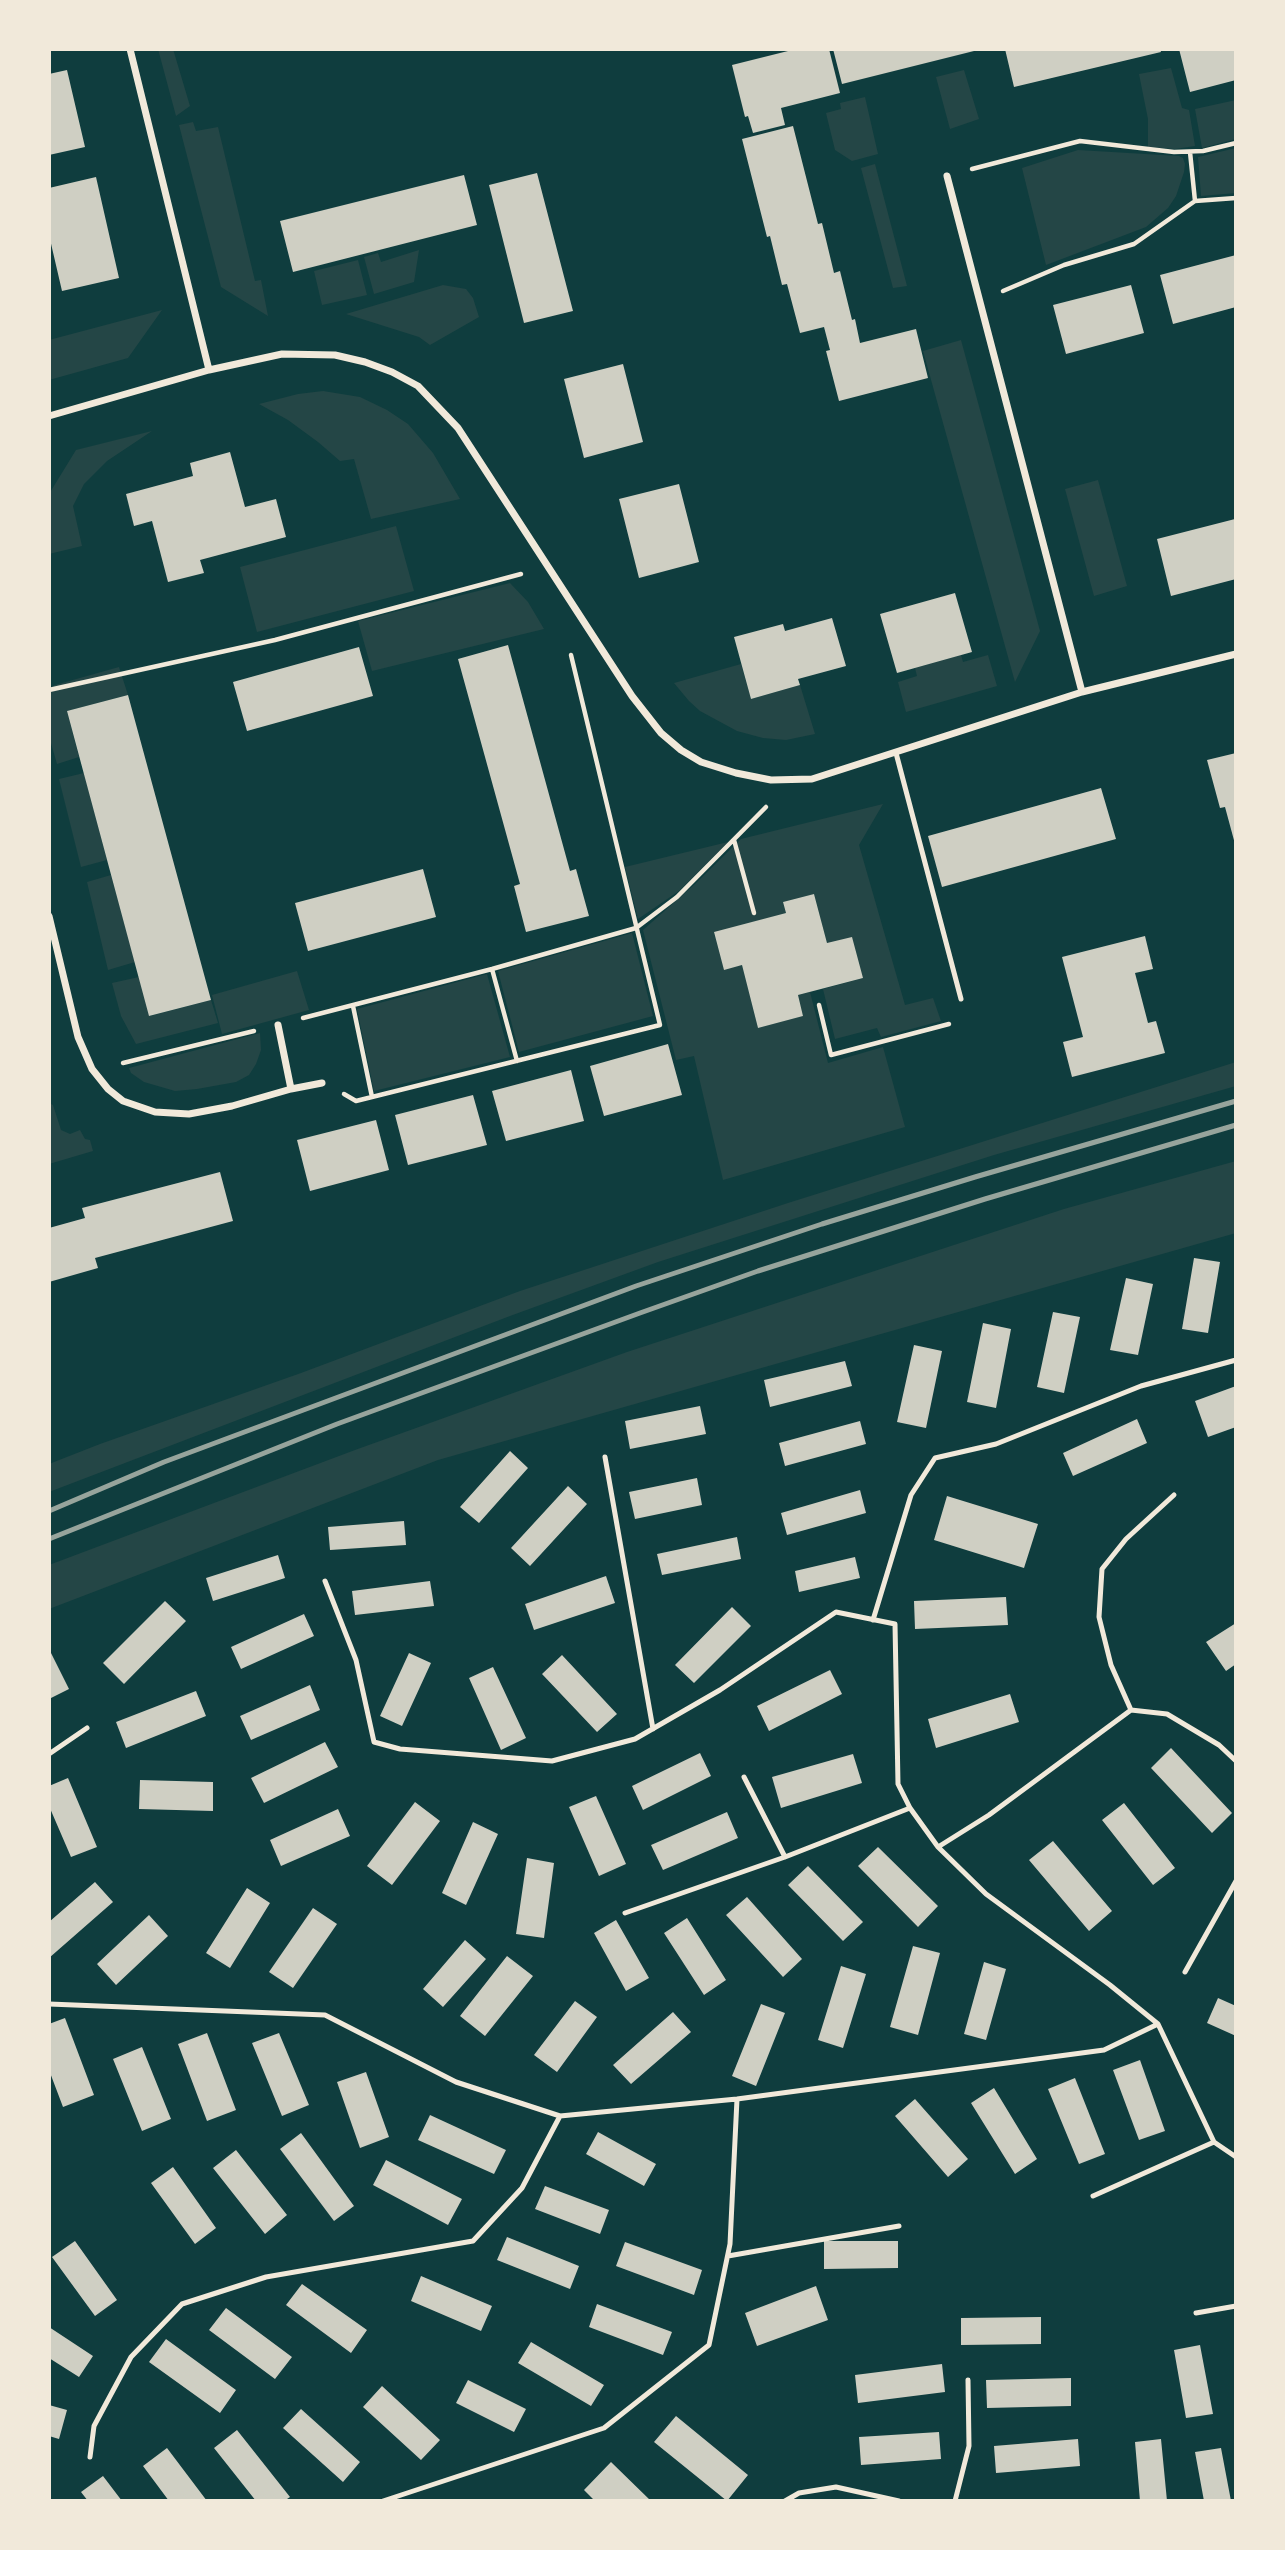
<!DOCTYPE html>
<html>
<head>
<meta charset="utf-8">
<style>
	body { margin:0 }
	#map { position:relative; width:1285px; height:2550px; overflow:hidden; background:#0f3d3e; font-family:"PT Sans Narrow",sans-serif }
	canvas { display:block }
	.frame { position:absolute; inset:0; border:51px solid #f1e9da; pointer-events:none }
</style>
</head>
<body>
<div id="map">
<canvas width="1285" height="2550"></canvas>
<div class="frame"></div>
</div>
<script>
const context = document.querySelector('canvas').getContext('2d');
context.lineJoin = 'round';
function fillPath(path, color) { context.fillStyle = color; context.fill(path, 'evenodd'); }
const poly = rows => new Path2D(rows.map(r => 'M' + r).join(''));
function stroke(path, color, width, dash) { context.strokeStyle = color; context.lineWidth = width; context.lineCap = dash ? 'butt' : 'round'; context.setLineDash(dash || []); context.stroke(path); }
const green = poly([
	[158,49,173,49,190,106,176,116],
	[1171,68,1182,108,1189,110,1195,146,1175,149,1148,147,1148,119,1139,74],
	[964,70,979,119,950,129,936,77],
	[865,97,878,154,852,161,835,150,826,113,841,109,840,103],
	[1236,100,1236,139,1202,148,1195,109],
	[193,122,196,131,218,127,255,281,261,280,268,316,221,287,179,125],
	[1236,148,1236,193,1201,196,1198,157],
	[1078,150,1179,156,1183,158,1185,164,1184,172,1176,196,1168,208,1146,227,1046,265,1022,168],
	[875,164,907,286,893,288,861,168],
	[419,250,414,282,374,294,364,257,378,253,381,262],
	[358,260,367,295,322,305,314,271],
	[443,285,466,289,473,298,479,317,430,345,419,337,346,314],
	[162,310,128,358,49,380,49,340],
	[961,340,1040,631,1015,682,923,351],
	[323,391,360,397,387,410,408,424,433,453,460,499,371,519,354,459,340,461,318,442,288,420,259,404,298,394],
	[152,431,107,461,84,484,73,506,82,546,49,554,49,494,76,450],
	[1098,480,1127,586,1094,596,1065,489],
	[396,526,414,591,257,632,240,567],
	[510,583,528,602,544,629,372,671,358,621],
	[961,655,963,662,988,655,997,686,906,712,898,682,917,676,915,668],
	[741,664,751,699,800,685,815,734,786,740,763,738,737,731,700,711,689,701,674,683],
	[119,667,128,695,67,711,79,757,57,764,49,736,49,689,55,685],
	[84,773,107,860,81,867,59,779],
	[883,804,859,845,905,1005,933,998,941,1021,881,1037,877,1028,835,1039,823,989,863,978,827,943,814,894,783,902,786,913,714,933,724,969,742,965,758,1028,803,1016,798,995,810,992,828,1063,883,1047,905,1127,723,1180,694,1056,676,1060,643,930,695,884,741,839],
	[728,842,679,891,638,919,625,867],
	[111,875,135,962,108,970,87,882],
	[632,933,653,1016,519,1052,498,971],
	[297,971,309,1010,222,1034,212,995],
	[487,974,510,1057,374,1091,357,1009],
	[139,977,150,1016,211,1000,218,1023,136,1044,121,1016,112,983],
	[260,1033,261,1050,256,1064,249,1075,236,1082,197,1089,175,1091,144,1082,131,1073,129,1068],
	[1236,1062,1236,1086,994,1155,658,1262,510,1316,49,1492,49,1464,100,1444,301,1373,520,1291,788,1203],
	[49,1103,53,1105,61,1130,70,1134,80,1130,85,1139,90,1140,93,1151,49,1164],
	[1236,1161,1236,1233,438,1460,49,1609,49,1565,355,1450,627,1352,1064,1209]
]);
const building = poly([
	[796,49,829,49,840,93,781,108,785,125,753,133,748,116,745,117,732,65],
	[833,49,978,49,978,50,842,84],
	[1005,49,1160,49,1161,52,1014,87],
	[1179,49,1236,49,1236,80,1190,92],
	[67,70,85,147,49,155,49,74],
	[793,126,818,224,822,223,834,273,840,271,852,320,855,319,860,343,916,329,928,378,839,401,826,351,830,350,824,327,800,333,787,284,782,285,770,236,767,237,742,139],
	[537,173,573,311,524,323,489,185],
	[464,175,477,225,293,272,280,221],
	[96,177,119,278,62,291,49,235,49,188],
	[1236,255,1236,307,1173,324,1160,275],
	[1131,285,1144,333,1066,354,1053,305],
	[623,364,643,442,584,458,564,379],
	[230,452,245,507,276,499,286,537,200,560,204,573,168,582,152,521,134,526,126,494,193,476,190,463],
	[679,484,699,562,639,578,619,499],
	[1235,519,1236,579,1171,596,1157,539],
	[955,593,972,652,897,673,880,614],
	[832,618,846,666,798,679,800,685,751,699,734,637,783,624,785,631],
	[508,645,570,871,576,869,589,916,526,932,514,886,520,884,458,659],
	[359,647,373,696,247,731,233,682],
	[128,695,211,1000,149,1016,67,711],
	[1236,753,1236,844,1235,844,1225,807,1220,808,1207,760],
	[1101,788,1116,839,942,887,928,836],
	[423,869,436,917,308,951,295,903],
	[814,894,827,943,852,937,863,978,798,995,803,1016,758,1028,742,965,724,970,714,932,786,913,783,902],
	[1145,936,1153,969,1135,973,1148,1023,1156,1021,1165,1053,1072,1077,1063,1042,1083,1037,1062,957],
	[668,1044,682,1095,604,1116,590,1066],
	[571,1070,584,1121,506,1141,492,1091],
	[473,1095,487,1145,408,1165,395,1115],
	[376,1120,389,1170,310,1191,297,1140],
	[220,1172,233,1221,95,1258,98,1268,49,1282,49,1228,85,1218,82,1208],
	[1194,1258,1220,1262,1208,1333,1182,1329],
	[1126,1278,1153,1284,1138,1355,1110,1350],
	[1053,1312,1080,1317,1064,1393,1037,1387],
	[983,1323,1011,1329,996,1408,967,1402],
	[914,1345,942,1351,926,1428,897,1422],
	[845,1361,852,1386,770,1407,764,1380],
	[1236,1386,1236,1427,1208,1437,1195,1401],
	[700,1406,706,1434,630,1449,625,1421],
	[1137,1419,1147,1443,1073,1476,1063,1453],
	[860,1421,866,1444,785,1466,779,1443],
	[510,1451,528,1468,479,1523,460,1507],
	[697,1478,702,1505,635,1519,629,1492],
	[568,1486,587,1504,530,1566,511,1548],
	[860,1490,866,1513,787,1535,781,1513],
	[947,1496,1038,1524,1024,1568,934,1540],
	[404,1521,406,1545,330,1550,328,1527],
	[737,1537,741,1559,662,1575,657,1554],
	[278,1555,285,1578,213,1601,206,1578],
	[855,1557,860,1578,799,1592,795,1571],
	[606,1576,615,1603,534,1630,525,1604],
	[430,1581,434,1606,355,1615,352,1591],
	[1006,1597,1008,1625,915,1629,914,1601],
	[165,1601,186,1621,124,1684,103,1663],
	[732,1607,751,1626,694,1683,675,1665],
	[304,1614,314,1636,241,1669,231,1647],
	[1236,1623,1236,1664,1226,1671,1206,1642],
	[49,1649,69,1689,49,1699],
	[409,1653,431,1663,402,1726,380,1716],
	[562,1655,617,1714,597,1732,542,1674],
	[493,1667,526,1738,501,1750,469,1678],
	[830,1670,842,1694,769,1731,757,1706],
	[310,1685,320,1710,251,1740,240,1716],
	[196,1691,206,1716,126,1748,116,1722],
	[1010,1694,1019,1722,936,1748,928,1719],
	[325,1742,338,1767,264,1803,251,1778],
	[1171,1748,1232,1813,1212,1833,1151,1768],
	[700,1753,711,1776,643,1810,632,1786],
	[853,1754,862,1783,781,1808,772,1777],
	[68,1778,97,1847,71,1857,49,1806,49,1786],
	[140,1780,213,1782,213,1811,139,1809],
	[596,1796,626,1864,599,1876,569,1807],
	[415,1802,440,1821,392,1885,367,1866],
	[1124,1803,1175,1868,1153,1885,1102,1820],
	[338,1809,350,1836,281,1866,270,1840],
	[727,1812,738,1838,663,1870,651,1845],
	[473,1822,498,1834,466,1905,442,1893],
	[1053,1841,1112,1911,1089,1931,1029,1860],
	[878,1847,938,1906,918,1927,858,1866],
	[527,1858,554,1863,544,1938,516,1934],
	[808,1866,863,1922,843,1941,788,1885],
	[95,1882,113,1902,49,1958,49,1922],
	[247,1888,270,1903,230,1968,206,1953],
	[747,1897,802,1959,783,1977,726,1915],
	[313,1908,337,1924,293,1988,269,1972],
	[149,1915,168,1936,116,1985,97,1964],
	[687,1918,726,1980,704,1995,664,1933],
	[616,1920,649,1978,626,1991,594,1933],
	[465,1940,486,1959,443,2007,423,1989],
	[913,1946,940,1953,918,2035,890,2027],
	[507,1956,533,1976,485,2036,460,2016],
	[984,1962,1006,1969,986,2040,964,2034],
	[841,1966,866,1974,843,2048,818,2040],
	[1218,1998,1236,2006,1236,2036,1207,2023],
	[575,2001,597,2017,557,2072,534,2055],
	[761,2004,785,2013,756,2086,732,2076],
	[673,2012,691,2032,631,2084,613,2065],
	[65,2018,94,2095,63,2107,49,2070,49,2024],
	[207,2033,236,2110,207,2121,178,2044],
	[279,2033,309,2105,282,2116,252,2043],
	[142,2047,171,2119,142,2131,113,2059],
	[1140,2060,1165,2131,1139,2140,1113,2070],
	[366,2072,389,2137,360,2148,337,2082],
	[1075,2078,1105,2154,1079,2164,1048,2089],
	[994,2088,1037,2159,1015,2174,971,2103],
	[915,2099,968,2159,948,2177,895,2116],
	[430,2115,506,2150,494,2174,418,2140],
	[598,2132,656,2164,644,2186,586,2154],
	[301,2133,354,2206,334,2221,280,2149],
	[236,2150,287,2215,265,2234,213,2168],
	[386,2160,462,2199,448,2225,373,2185],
	[173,2167,216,2228,195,2244,151,2183],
	[545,2186,609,2210,600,2234,535,2209],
	[507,2237,579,2266,570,2289,497,2260],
	[75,2241,117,2300,95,2316,52,2257],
	[824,2241,898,2241,898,2268,824,2269],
	[625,2242,702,2270,694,2295,616,2266],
	[421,2276,492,2306,481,2331,411,2301],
	[302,2284,367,2330,351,2353,286,2305],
	[816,2286,828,2320,757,2346,745,2313],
	[597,2304,672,2332,663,2355,589,2327],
	[226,2308,292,2357,275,2379,209,2330],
	[1041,2317,1041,2344,961,2345,961,2318],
	[49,2327,93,2356,79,2377,49,2358],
	[166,2339,236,2390,220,2413,149,2362],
	[531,2342,604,2385,591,2406,518,2363],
	[1200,2345,1213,2414,1186,2418,1174,2350],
	[942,2364,945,2392,858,2403,855,2375],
	[1071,2378,1071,2406,987,2408,986,2380],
	[468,2380,526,2409,514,2432,456,2403],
	[382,2386,440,2440,421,2460,363,2407],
	[49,2405,67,2410,59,2439,49,2436],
	[301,2409,360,2462,343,2482,283,2428],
	[676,2416,748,2475,727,2501,654,2442],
	[237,2430,290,2497,284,2501,256,2501,214,2448],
	[939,2432,941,2459,861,2465,859,2437],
	[1078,2439,1080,2466,996,2473,994,2446],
	[1161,2439,1167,2501,1140,2501,1135,2442],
	[167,2448,207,2501,169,2501,143,2466],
	[1221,2448,1231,2501,1204,2501,1195,2452],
	[611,2462,651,2501,595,2501,584,2490],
	[103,2476,122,2501,88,2501,81,2492]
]);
const path = poly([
	[1190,152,1195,201],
	[972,169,1080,141,1174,152,1203,151,1236,143],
	[1003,291,1064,265,1134,244,1195,201,1236,198],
	[49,690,275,640,521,574],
	[734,840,754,913],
	[492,969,517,1061],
	[819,1005,831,1055,949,1024],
	[353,1006,372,1097],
	[303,1018,492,969,636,928,677,897,766,807],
	[123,1063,254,1031],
	[344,1094,356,1101,660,1025,571,655]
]);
const service = poly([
	[896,753,961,999],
	[605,1457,653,1729],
	[873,1620,911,1495,935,1458,996,1444,1141,1386,1236,1360],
	[1131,1710,1111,1665,1099,1617,1102,1569,1126,1539,1174,1495],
	[49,1754,87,1728],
	[744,1777,785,1857],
	[938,1847,989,1815,1131,1710,1167,1714,1219,1745,1236,1761],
	[625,1913,785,1857,910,1808],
	[1185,1972,1236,1881],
	[49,2004,325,2015,456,2082,560,2116,737,2099,1104,2050,1158,2024,1110,1985,986,1894,938,1847,910,1808,898,1784,895,1624,836,1612,720,1690,635,1739,552,1761,400,1749,374,1742,356,1660,325,1581],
	[1158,2024,1214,2142,1236,2157],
	[1093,2196,1214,2142],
	[728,2256,899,2226],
	[1196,2313,1236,2306],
	[90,2457,94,2426,131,2357,182,2304,266,2277,473,2241,522,2188,560,2116],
	[383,2501,604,2428,709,2345,730,2244,737,2099],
	[785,2501,799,2493,836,2487,899,2501],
	[955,2501,969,2446,968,2380]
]);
const minor = poly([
	[130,49,209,370],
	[947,176,1082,692],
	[49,416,209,370,282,354,335,355,365,362,392,372,418,386,458,428,632,696,661,733,681,750,701,762,736,773,771,780,812,779,1082,692,1236,654],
	[49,916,78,1037,92,1069,108,1089,123,1101,155,1112,189,1114,232,1106,291,1089,322,1083],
	[278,1025,291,1089]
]);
const rail = poly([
	[49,1511,164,1462,636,1286,822,1224,975,1177,1236,1101],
	[49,1539,337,1424,640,1313,758,1271,985,1199,1236,1125]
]);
fillPath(green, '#244646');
fillPath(building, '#cfcfc3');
stroke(path, '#f1e9da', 4.5);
stroke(service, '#f1e9da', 5);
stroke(minor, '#f1e9da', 7);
stroke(rail, '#97a49c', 5);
</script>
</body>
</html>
